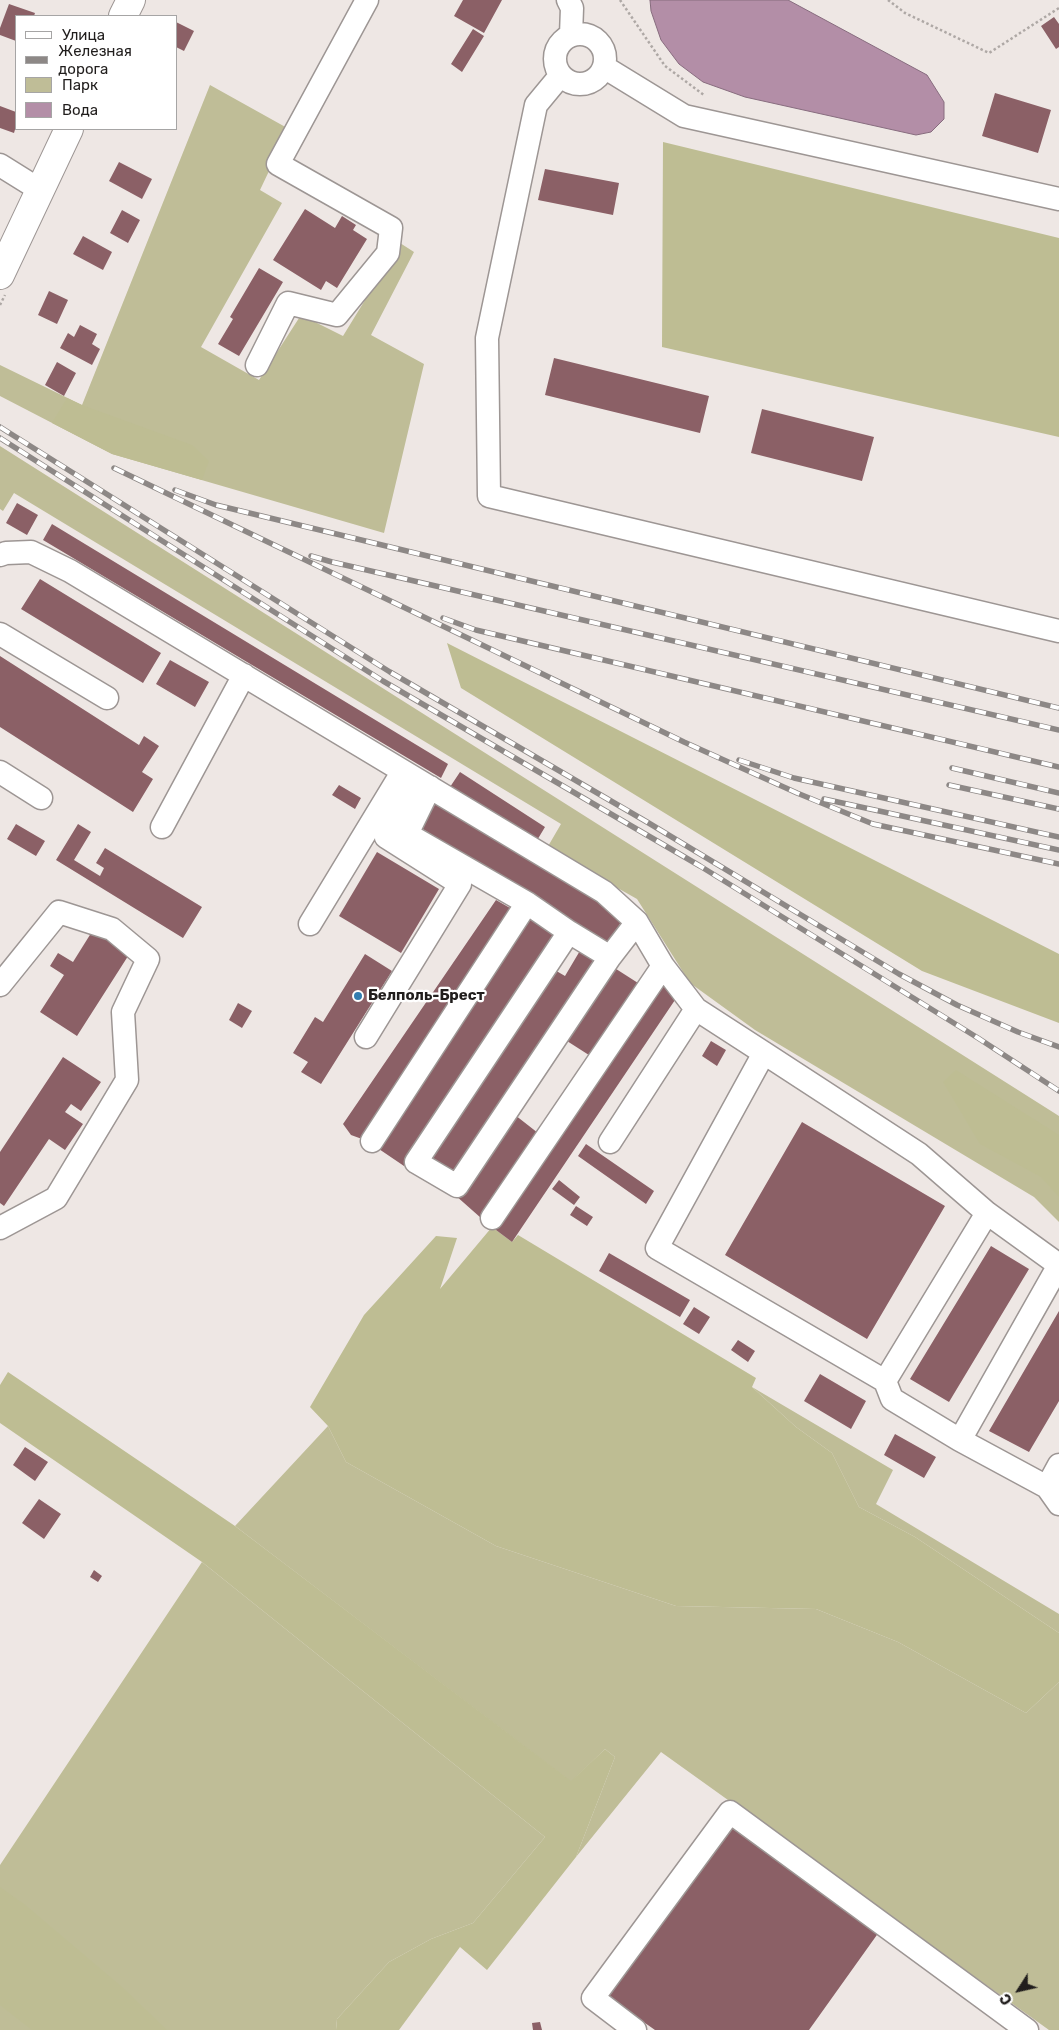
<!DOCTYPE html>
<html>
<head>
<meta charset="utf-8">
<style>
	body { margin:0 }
	#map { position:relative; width:1059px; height:2030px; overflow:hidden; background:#eee7e4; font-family:Rubik,sans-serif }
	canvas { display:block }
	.legend { position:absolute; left:15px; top:15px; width:162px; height:115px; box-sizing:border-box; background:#fff; border:1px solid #a6a5a5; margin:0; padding:6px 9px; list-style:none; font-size:15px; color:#211e1d }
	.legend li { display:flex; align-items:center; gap:10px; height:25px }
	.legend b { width:25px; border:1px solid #a6a5a5 }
	.north { position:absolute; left:994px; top:1965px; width:50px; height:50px; -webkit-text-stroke:4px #fff; paint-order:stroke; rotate:235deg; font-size:14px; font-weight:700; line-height:20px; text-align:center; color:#211e1d }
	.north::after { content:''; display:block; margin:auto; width:18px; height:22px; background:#211e1d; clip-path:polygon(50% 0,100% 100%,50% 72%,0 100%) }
</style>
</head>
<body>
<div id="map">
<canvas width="1059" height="2030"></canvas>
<ul class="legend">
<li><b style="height:6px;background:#fff"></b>Улица</li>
<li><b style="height:6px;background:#8d8886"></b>Железная дорога</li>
<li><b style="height:14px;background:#bfbd97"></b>Парк</li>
<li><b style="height:14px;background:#b38ea7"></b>Вода</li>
</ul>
<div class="north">С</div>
</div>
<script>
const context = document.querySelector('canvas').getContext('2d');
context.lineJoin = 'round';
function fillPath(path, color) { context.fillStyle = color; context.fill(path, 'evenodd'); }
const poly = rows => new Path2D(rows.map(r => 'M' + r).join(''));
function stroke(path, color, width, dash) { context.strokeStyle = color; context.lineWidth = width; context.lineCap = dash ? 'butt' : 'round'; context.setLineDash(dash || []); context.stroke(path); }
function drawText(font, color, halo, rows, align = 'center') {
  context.font = font + ' Rubik,sans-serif'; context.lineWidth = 4.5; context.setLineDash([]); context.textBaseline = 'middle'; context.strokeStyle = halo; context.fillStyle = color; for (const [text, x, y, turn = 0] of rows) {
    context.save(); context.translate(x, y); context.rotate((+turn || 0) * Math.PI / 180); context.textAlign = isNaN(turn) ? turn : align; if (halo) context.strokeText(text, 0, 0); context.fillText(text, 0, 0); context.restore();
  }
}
const green = poly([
	[210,85,289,129,260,190,282,203,201,347,259,380,301,315,343,336,400,243,414,252,371,335,424,364,384,533,112,454,0,396,0,365,82,405],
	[0,446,1059,1116,1059,1222,1034,1197,755,1030,690,983,637,899,547,848,561,824,14,493,3,511,0,509],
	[752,1387,893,1470,876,1504,1059,1614,1059,1633,915,1537,859,1507,832,1453,796,1427],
	[328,1426,346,1462,496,1546,676,1606,816,1609,898,1642,1026,1713,1059,1682,1059,2030,1049,2030,661,1752,576,1857,615,1757,605,1749,571,1782,235,1526],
	[202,1562,545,1837,473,1923,431,1939,389,1962,337,2019,336,2030,0,2030,0,1865]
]);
const forest = poly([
	[663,142,1059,238,1059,437,662,347],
	[67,398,82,405,192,445,209,461,202,480,112,454,52,423],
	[447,643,1059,954,1059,1023,922,971,461,688],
	[956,1070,1059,1135,1059,1197,1041,1177,980,1144,943,1082],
	[492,1227,512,1242,518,1235,756,1378,752,1387,796,1427,832,1453,859,1507,915,1537,1059,1633,1059,1682,1026,1713,898,1642,816,1609,676,1606,496,1546,346,1462,328,1426,310,1407,364,1315,436,1236,457,1238,440,1289],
	[8,1372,235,1526,571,1781,605,1749,615,1757,576,1857,487,1970,460,1947,399,2030,336,2030,337,2019,389,1962,431,1939,473,1923,545,1837,202,1562,0,1423,0,1385],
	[0,1887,24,1904,122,1987,167,2030,32,2030,0,2005]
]);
const water = poly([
	[650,0,788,0,927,75,944,102,944,119,931,132,916,135,745,97,703,82,679,64,661,40,651,11,650,0]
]);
const building = poly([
	[463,0,502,0,484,33,454,16],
	[9,4,35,13,34,16,16,16,16,41,0,35,0,28],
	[1054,17,1059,24,1059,47,1056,49,1041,26],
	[176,22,194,31,184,51,176,47],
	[473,29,484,36,462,72,451,64],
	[995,93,1051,110,1038,153,982,136],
	[0,106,16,112,16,126,14,133,0,128],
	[119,162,152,179,142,199,109,181],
	[545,169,619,183,613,215,538,200],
	[305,209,335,228,342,216,356,225,353,230,367,239,337,288,326,281,321,290,273,260],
	[122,210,140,220,128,243,110,233],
	[83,236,112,252,103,270,73,254],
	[259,268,283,282,239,356,218,344,233,319,230,317],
	[49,291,68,300,57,324,38,315],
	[80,325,97,334,92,344,100,349,92,365,60,348,68,333,74,337],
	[554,358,709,396,700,433,545,395],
	[57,362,76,373,64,396,45,385],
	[762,409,874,437,862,481,751,453],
	[17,503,38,515,27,535,6,523],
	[52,524,448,764,441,778,43,540],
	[40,579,161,653,143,683,21,609],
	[0,656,139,745,144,736,159,746,142,772,153,779,133,812,0,727],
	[170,660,209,682,195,707,156,684],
	[460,772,545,827,536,842,450,787],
	[339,785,361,798,355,809,332,795],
	[437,801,624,917,608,944,421,828],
	[16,824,45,841,36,856,7,839],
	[78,824,91,832,74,860,100,876,104,868,96,863,105,848,202,907,183,938,56,860],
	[377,852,439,889,401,953,339,916],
	[496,900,510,908,362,1139,351,1135,343,1124],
	[527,915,555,933,404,1166,376,1147],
	[93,930,130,953,77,1036,40,1012,64,975,50,966,58,953,73,962],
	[581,949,599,960,455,1176,428,1157,553,969,565,976],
	[365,954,392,971,321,1084,301,1072,308,1062,293,1053,315,1017,323,1022],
	[613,967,638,983,592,1057,567,1041],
	[660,983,677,997,512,1242,492,1227],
	[238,1003,252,1011,242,1028,229,1020],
	[711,1041,726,1050,717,1066,702,1056],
	[63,1057,101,1082,81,1111,71,1104,65,1112,83,1124,65,1150,49,1139,4,1206,0,1203,0,1152],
	[515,1115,538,1133,481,1218,455,1195],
	[802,1122,945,1206,867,1339,725,1255],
	[586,1144,654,1191,646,1204,578,1156],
	[559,1180,580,1197,574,1205,552,1189],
	[576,1206,593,1217,587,1226,570,1215],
	[991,1246,1029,1269,949,1402,910,1379],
	[609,1253,690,1300,680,1317,599,1271],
	[694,1307,710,1317,699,1334,683,1324],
	[1059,1311,1059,1401,1029,1452,989,1431],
	[738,1340,755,1351,748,1362,731,1350],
	[820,1374,866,1401,851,1429,804,1401],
	[895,1434,936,1457,924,1478,884,1455],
	[25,1447,48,1462,35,1481,13,1465],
	[39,1499,61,1514,44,1539,22,1523],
	[94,1570,102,1576,98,1582,90,1577],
	[730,1826,879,1932,809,2030,655,2030,608,1997],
	[540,2022,542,2030,533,2030,532,2023]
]);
const path = poly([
	[620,0,665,66,704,95],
	[888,0,905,13,989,53,1059,8],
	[0,305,5,295]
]);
const minor = poly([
	[568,0,572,8,571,35],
	'555 59a25 25 0 1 1 50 0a25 25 0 1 1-50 0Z',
	[604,67,684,116,1059,199],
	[560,76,536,105,487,338,489,496,1059,631],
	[0,165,40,190],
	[257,365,288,303,337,315,388,253,391,228,278,164,367,0],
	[0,555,6,553,31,552,70,571,604,892,637,922,663,966,696,1009,764,1053,919,1154,987,1213,885,1381,657,1248,764,1053],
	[0,634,107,698],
	[0,772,41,798],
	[162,827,244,675],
	[527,903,569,932,416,1162,457,1186,610,957,569,932],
	[310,924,398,779],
	[610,957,637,922],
	[0,985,59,912,112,929,148,959,123,1012,127,1080,56,1198,0,1228],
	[366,1037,460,884,386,837,388,828,414,778],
	[372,1141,527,903,407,834,430,787],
	[610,1142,696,1009],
	[492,1218,663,966],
	[885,1381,892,1399,960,1440,1059,1265,987,1213],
	[960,1440,1047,1487,1059,1465],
	[1047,1487,1059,1504],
	[635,2030,593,1998,730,1812,1027,2030]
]);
const major = poly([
	[123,16,131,0],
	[0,275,69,129]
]);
const rail = poly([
	[0,427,390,672,647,822,899,974,957,1005,1018,1032,1059,1047],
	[0,438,383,681,700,866,978,1038,1059,1091],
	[114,468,684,742,797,793,873,824,1059,864],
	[175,490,216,505,1059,708],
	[311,556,332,562,1059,730],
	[443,618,476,630,1059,767],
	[739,760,794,778,1059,837],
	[952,768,1059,793],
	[949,785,1059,809],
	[824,799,1059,850]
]);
const markers = [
	[358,996,5,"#337db0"]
];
const poiNames = [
	["Белполь-Брест",368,996]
];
fillPath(green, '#bfbd97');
fillPath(forest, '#bebd93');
fillPath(water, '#b38ea7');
stroke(water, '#876c7e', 1);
fillPath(building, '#8b6066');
stroke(minor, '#9d9694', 25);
stroke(major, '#9d9694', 30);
stroke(path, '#aea8a5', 2.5, [2.5, 2.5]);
stroke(minor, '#fff', 22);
stroke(major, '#fff', 28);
stroke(rail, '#8d8886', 5.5);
stroke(rail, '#fff', 4, [11]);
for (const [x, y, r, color] of markers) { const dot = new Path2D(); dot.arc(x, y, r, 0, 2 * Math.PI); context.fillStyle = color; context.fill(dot); stroke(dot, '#fff', 2); }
drawText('bold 15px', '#211e1d', '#fff', poiNames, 'left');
</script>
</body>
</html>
